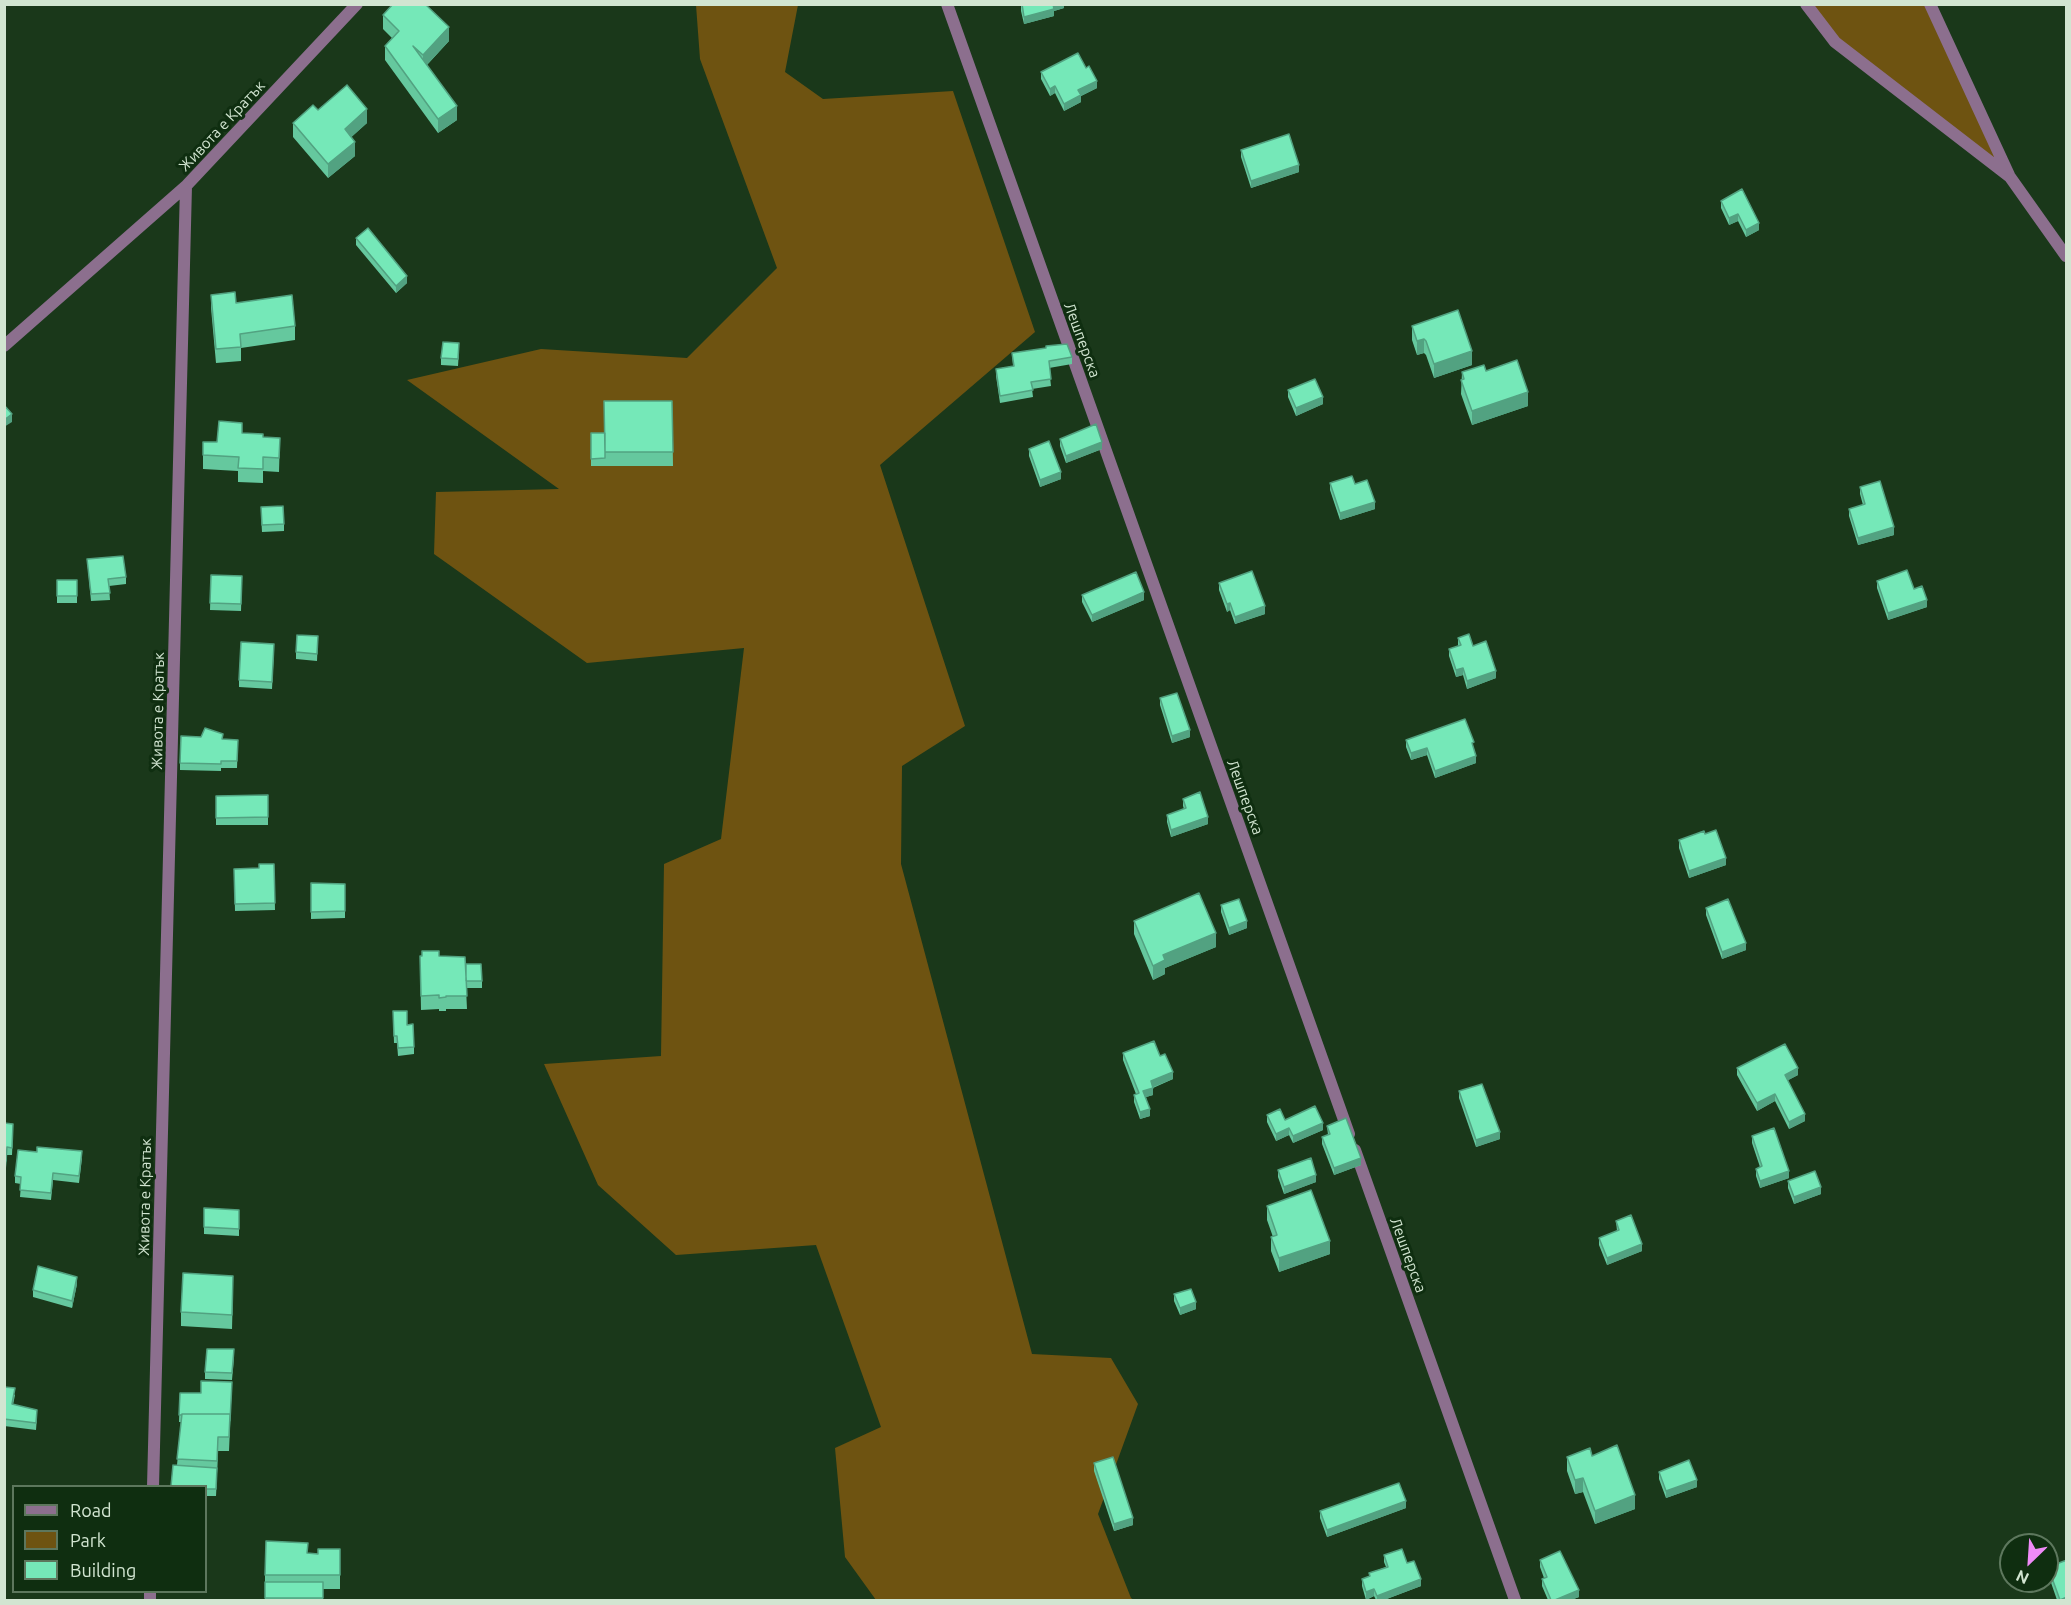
<!DOCTYPE html>
<html>
<head>
<meta charset="utf-8">
<style>
	body { margin:0 }
	#map { position:relative; width:2071px; height:1605px; overflow:hidden; background:#1a381a; font-family:Ubuntu,sans-serif }
	canvas { display:block }
	.frame { position:absolute; inset:0; border:6px solid #d2e5d1; pointer-events:none }
	.legend { position:absolute; left:12px; top:1485px; width:195px; height:108px; box-sizing:border-box; background:#0f2e10; border:2px solid #5d775d; margin:0; padding:8px 10px; list-style:none; font-size:18px; color:#d2e5d1 }
	.legend li { display:flex; align-items:center; gap:12px; height:30px }
	.legend b { width:30px; border:2px solid #5d775d }
	.north { position:absolute; left:1999px; top:1533px; width:60px; height:60px; box-sizing:border-box; background:#0f2e10; border:2px solid #5d775d; border-radius:50%; rotate:205deg; font-size:16px; font-weight:700; line-height:24px; text-align:center; color:#d2e5d1 }
	.north::after { content:''; display:block; margin:auto; width:21px; height:27px; background:#ef8bf7; clip-path:polygon(50% 0,100% 100%,50% 72%,0 100%) }
</style>
</head>
<body>
<div id="map">
<canvas width="2071" height="1605"></canvas>
<div class="frame"></div>
<ul class="legend">
<li><b style="height:8px;background:#8c6f8e"></b>Road</li>
<li><b style="height:16px;background:#6e5311"></b>Park</li>
<li><b style="height:16px;background:#75e8b8"></b>Building</li>
</ul>
<div class="north">N</div>
</div>
<script>
const context = document.querySelector('canvas').getContext('2d');
context.lineJoin = 'round';
function fillPath(path, color) { context.fillStyle = color; context.fill(path, 'evenodd'); }
const poly = rows => new Path2D(rows.map(r => 'M' + r).join(''));
function stroke(path, color, width, dash) { context.strokeStyle = color; context.lineWidth = width; context.lineCap = dash ? 'butt' : 'round'; context.setLineDash(dash || []); context.stroke(path); }
function drawText(font, color, halo, rows, align = 'center') {
  context.font = font + ' Ubuntu,sans-serif'; context.lineWidth = 6; context.setLineDash([]); context.textBaseline = 'middle'; context.strokeStyle = halo; context.fillStyle = color; for (const [text, x, y, turn = 0] of rows) {
    context.save(); context.translate(x, y); context.rotate((+turn || 0) * Math.PI / 180); context.textAlign = isNaN(turn) ? turn : align; if (halo) context.strokeText(text, 0, 0); context.fillText(text, 0, 0); context.restore();
  }
}
const green = poly([
	[696,5,798,5,785,72,823,99,953,91,1035,332,880,465,965,726,902,766,901,864,1032,1354,1111,1358,1138,1404,1098,1514,1131,1598,1134,1600,876,1600,845,1557,835,1448,881,1427,816,1245,676,1255,598,1185,544,1064,661,1056,664,864,721,839,744,648,587,663,434,554,436,492,559,489,407,380,541,349,687,358,777,268,700,59],
	[1806,5,1930,5,2010,177,1835,42]
]);
const minor = poly([
	[947,4,1349,1134],
	[1806,4,1835,42,2010,177,2066,256],
	[1930,4,2009,175],
	[4,346,186,186],
	[1355,1150,1515,1600],
	[153,1486,186,186,357,4],
	[150,1600,150,1592]
]);
const wall = poly([
	[1021,4,1064,4,1064,8,1054,11,1054,16,1024,24,1021,11],
	[383,15,449,41,427,65,457,120,438,133,385,60,385,46,392,38,383,29],
	[1041,72,1097,88,1081,96,1081,102,1064,111,1055,93,1050,96,1041,79],
	[318,110,367,123,351,137,355,156,328,178,293,137,293,123],
	[1241,150,1299,172,1251,188,1241,157],
	[1721,201,1759,230,1746,237,1738,221,1729,225,1721,208],
	[356,238,407,283,396,293,356,245],
	[211,295,236,303,295,326,295,340,241,348,241,361,216,363,211,308],
	[1412,326,1472,365,1434,378,1426,355,1424,353,1417,355,1412,340],
	[1046,348,1072,357,1072,364,1049,368,1051,386,1032,389,1033,397,1000,403,996,376,996,369,1013,366,1012,353],
	[459,351,458,366,441,365,441,358],
	[1486,371,1528,406,1472,425,1461,394,1462,372],
	[1288,390,1323,404,1296,416,1288,397],
	[672,401,673,466,591,466,591,433,605,433],
	[242,433,263,437,280,438,279,472,263,471,263,483,238,482,238,471,203,469,203,442,217,442],
	[1060,439,1102,449,1066,463,1060,446],
	[1029,449,1061,479,1040,487,1029,456],
	[1330,483,1355,484,1375,509,1340,520,1330,490],
	[1860,487,1894,535,1858,545,1849,516,1849,509,1863,505,1860,494],
	[261,514,284,524,284,531,262,532],
	[87,559,126,577,126,584,109,586,110,600,91,601],
	[211,575,242,576,241,611,210,610],
	[57,580,77,580,77,603,57,603],
	[1877,581,1927,607,1888,620,1877,588],
	[1219,583,1265,614,1235,624,1230,610,1227,612,1219,590],
	[1082,595,1144,600,1092,622,1082,602],
	[318,636,317,661,296,659,296,652],
	[1458,638,1473,646,1496,678,1467,689,1463,675,1456,677,1449,656,1449,649,1458,646],
	[274,651,272,689,239,687,239,680],
	[1160,698,1190,737,1172,743,1160,705],
	[222,739,238,740,237,768,221,768,221,771,180,770,180,763],
	[1406,740,1474,749,1476,763,1435,778,1427,755,1411,760,1406,747],
	[268,795,268,825,216,825,216,796],
	[1183,799,1208,824,1171,837,1167,822,1167,815,1184,809,1183,806],
	[1679,840,1726,865,1689,878,1679,848],
	[274,864,275,910,235,911,234,869,259,868],
	[311,883,345,884,345,918,311,919],
	[1221,905,1247,928,1229,935,1221,912],
	[1706,908,1746,950,1722,959,1706,915],
	[1134,921,1216,947,1165,968,1165,974,1153,980,1134,934],
	[420,956,439,956,466,964,482,981,482,988,466,988,467,1009,446,1009,446,1011,439,1011,439,1009,421,1010],
	[393,1011,407,1025,414,1047,414,1054,398,1056,397,1043,394,1043],
	[1123,1053,1160,1056,1173,1079,1153,1088,1153,1095,1146,1097,1150,1116,1140,1119,1134,1102,1134,1095,1136,1094,1123,1060],
	[1737,1068,1798,1075,1788,1080,1805,1121,1789,1129,1775,1101,1757,1111,1737,1075],
	[1459,1091,1500,1139,1476,1147,1459,1098],
	[1267,1115,1285,1120,1323,1130,1293,1143,1289,1135,1276,1141,1267,1122],
	[4,1123,13,1131,12,1155,7,1155,6,1168,4,1168],
	[1327,1126,1361,1165,1334,1175,1322,1144,1322,1137,1328,1135],
	[1752,1136,1789,1178,1760,1188,1756,1176,1756,1169,1760,1167,1752,1143],
	[82,1158,79,1183,53,1180,51,1200,20,1197,21,1184,15,1183,15,1176],
	[1278,1170,1316,1182,1284,1194,1278,1177],
	[1788,1181,1821,1194,1794,1204,1788,1188],
	[1267,1206,1330,1254,1279,1272,1271,1251,1271,1237,1273,1237,1267,1220],
	[204,1208,239,1210,239,1236,204,1234],
	[1616,1221,1642,1251,1607,1265,1599,1245,1599,1238,1617,1231],
	[77,1284,72,1308,33,1297,33,1290],
	[233,1290,232,1329,181,1326,181,1312],
	[1174,1294,1196,1309,1180,1315,1174,1301],
	[234,1357,232,1380,205,1379,205,1372],
	[232,1382,229,1451,218,1451,216,1496,206,1496,206,1486,177,1465,181,1422,179,1422,180,1393,201,1393],
	[4,1387,15,1395,13,1405,37,1417,36,1430,4,1426],
	[1592,1456,1635,1509,1595,1524,1583,1492,1575,1494,1567,1471,1567,1457],
	[1094,1463,1133,1525,1114,1531,1094,1471],
	[1659,1472,1697,1487,1666,1498,1659,1479],
	[1406,1508,1327,1537,1320,1518,1320,1511],
	[340,1549,340,1589,323,1589,323,1600,265,1600,265,1575,308,1553,318,1554],
	[1384,1555,1407,1563,1421,1586,1384,1600,1376,1600,1374,1596,1366,1600,1362,1586,1362,1579,1369,1577,1369,1573,1386,1567,1384,1562],
	[1540,1560,1579,1597,1571,1600,1548,1600,1542,1586,1542,1579,1544,1578,1540,1567],
	[2048,1567,2067,1600,2057,1600,2048,1574]
]);
const shadedWall = poly([
	[1053,4,1064,4,1064,8,1054,11,1054,16,1024,24,1024,17],
	[449,27,449,41,423,69,423,55],
	[1097,81,1097,88,1081,96,1081,102,1064,111,1064,104,1078,90],
	[1055,86,1055,93,1050,96,1050,89],
	[457,106,457,120,438,133,438,119],
	[367,109,367,123,345,143,345,129],
	[355,142,355,156,328,178,328,164],
	[1299,165,1299,172,1251,188,1251,181],
	[1738,214,1738,221,1729,225,1729,218],
	[1759,223,1759,230,1746,237,1746,230],
	[407,276,407,283,396,293,396,286],
	[1424,339,1424,353,1417,355,1417,341],
	[1472,351,1472,365,1434,378,1434,364],
	[1528,392,1528,406,1472,425,1472,411],
	[1323,397,1323,404,1296,416,1296,408],
	[12,414,12,422,4,427,4,420],
	[1102,442,1102,449,1066,463,1066,456],
	[1061,472,1061,479,1040,487,1040,480],
	[1375,502,1375,509,1340,520,1340,513],
	[1894,527,1894,535,1858,545,1858,538],
	[1144,592,1144,600,1092,622,1092,615],
	[1927,600,1927,607,1888,620,1888,613],
	[1230,603,1230,610,1227,612,1227,604],
	[1265,606,1265,614,1235,624,1235,617],
	[1463,668,1463,675,1456,677,1456,670],
	[1496,671,1496,678,1467,689,1467,681],
	[1190,730,1190,737,1172,743,1172,736],
	[1427,748,1427,755,1411,760,1411,753],
	[1476,756,1476,763,1435,778,1435,771],
	[1208,817,1208,824,1171,837,1171,830],
	[1726,858,1726,865,1689,878,1689,871],
	[1247,921,1247,928,1229,935,1229,928],
	[1216,933,1216,947,1165,968,1165,974,1153,980,1153,966,1163,955],
	[1746,943,1746,950,1722,959,1722,952],
	[1798,1068,1798,1075,1785,1082,1785,1075],
	[1173,1072,1173,1079,1151,1088,1151,1081],
	[1153,1088,1153,1095,1143,1098,1143,1091],
	[1775,1094,1775,1101,1757,1111,1757,1103],
	[1150,1109,1150,1116,1140,1119,1140,1112],
	[1805,1114,1805,1121,1789,1129,1789,1122],
	[1323,1123,1323,1130,1293,1143,1293,1136],
	[1289,1128,1289,1135,1276,1141,1276,1134],
	[1500,1132,1500,1139,1476,1147,1476,1140],
	[1361,1158,1361,1165,1334,1175,1334,1168],
	[1789,1171,1789,1178,1760,1188,1760,1181],
	[1316,1175,1316,1182,1284,1194,1284,1187],
	[1821,1187,1821,1194,1794,1204,1794,1197],
	[1330,1241,1330,1254,1279,1272,1279,1258],
	[1642,1244,1642,1251,1607,1265,1607,1258],
	[77,1277,77,1284,72,1308,72,1301],
	[1196,1302,1196,1309,1180,1315,1180,1308],
	[218,1437,218,1451,216,1496,217,1461],
	[1583,1478,1583,1492,1575,1494,1575,1480],
	[1697,1480,1697,1487,1666,1498,1666,1491],
	[1635,1495,1635,1509,1595,1524,1595,1511],
	[1406,1501,1406,1508,1327,1537,1327,1530],
	[1133,1518,1133,1525,1114,1531,1114,1524],
	[1421,1579,1421,1586,1384,1600,1377,1600,1377,1596],
	[1374,1589,1374,1596,1366,1600,1366,1592],
	[1579,1590,1579,1597,1571,1600,1555,1600]
]);
const building = poly([
	[393,4,425,4,449,27,423,55,413,46,457,106,438,119,385,46,399,31,383,15,393,4],
	[1022,4,1053,4,1054,9,1024,17,1022,4],
	[1078,53,1086,68,1089,66,1097,81,1078,90,1081,95,1064,104,1055,86,1050,89,1041,72,1078,53],
	[347,85,367,109,345,129,355,142,328,164,293,123,313,105,318,110,347,85],
	[1289,134,1299,165,1251,181,1241,150,1289,134],
	[1742,189,1759,223,1746,230,1738,214,1729,218,1721,201,1742,189],
	[368,228,407,276,396,286,356,238,368,228],
	[235,292,236,303,292,295,295,326,240,334,241,347,216,349,211,295,235,292],
	[1458,310,1472,351,1434,364,1426,341,1424,339,1417,341,1412,326,1458,310],
	[443,342,459,343,458,359,441,358,443,342],
	[1067,344,1072,357,1049,361,1051,379,1031,382,1033,390,1000,396,996,369,1014,366,1012,353,1046,348,1046,346,1067,344],
	[1517,360,1528,392,1472,411,1461,380,1464,379,1462,372,1484,365,1486,371,1517,360],
	[1315,379,1323,397,1296,408,1288,390,1315,379],
	[604,401,672,401,673,452,605,452,604,401],
	[4,405,12,414,4,420,4,405],
	[219,421,242,423,242,433,263,434,263,437,280,438,279,458,263,457,263,469,238,468,239,457,203,455,203,442,217,442,219,421],
	[1096,424,1102,442,1066,456,1060,439,1096,424],
	[591,433,605,433,605,458,591,459,591,433],
	[1049,441,1061,472,1040,480,1029,449,1049,441],
	[1352,476,1355,484,1367,480,1375,502,1340,513,1330,483,1352,476],
	[1880,481,1894,527,1858,538,1849,509,1865,504,1860,487,1880,481],
	[283,506,284,524,262,525,261,507,283,506],
	[123,556,126,577,108,579,110,593,91,594,87,559,123,556],
	[1907,570,1914,589,1922,586,1927,600,1888,613,1877,581,1907,570],
	[1252,571,1265,606,1235,617,1230,603,1227,604,1219,583,1252,571],
	[1136,572,1144,592,1092,615,1082,595,1136,572],
	[211,575,242,576,241,604,210,603,211,575],
	[57,580,77,580,77,596,57,596,57,580],
	[1469,634,1473,646,1486,641,1496,671,1467,681,1463,668,1456,670,1449,649,1461,645,1458,638,1469,634],
	[297,635,318,636,317,654,296,652,297,635],
	[241,642,274,644,272,682,239,680,241,642],
	[1177,693,1190,730,1172,736,1160,698,1177,693],
	[1465,719,1474,742,1472,743,1476,756,1435,771,1427,748,1411,753,1406,740,1465,719],
	[205,728,223,734,222,739,238,740,237,761,221,761,221,764,180,763,181,736,201,737,205,728],
	[1200,792,1208,817,1171,830,1167,815,1186,808,1183,799,1200,792],
	[268,795,268,817,216,818,216,796,268,795],
	[1716,830,1726,858,1689,871,1679,840,1704,831,1705,834,1716,830],
	[259,864,274,864,275,903,235,904,234,869,259,868,259,864],
	[311,883,345,884,345,911,311,912,311,883],
	[1199,893,1216,933,1163,955,1165,960,1153,966,1134,921,1199,893],
	[1239,899,1247,921,1229,928,1221,905,1239,899],
	[1728,899,1746,943,1722,952,1706,908,1728,899],
	[422,951,439,951,439,956,465,957,467,996,446,996,446,997,439,998,439,995,421,996,420,956,422,956,422,951],
	[466,964,481,964,482,981,466,981,466,964],
	[393,1011,407,1011,407,1025,413,1024,414,1047,398,1048,397,1036,394,1036,393,1011],
	[1154,1041,1160,1056,1165,1054,1173,1072,1151,1081,1153,1088,1143,1091,1150,1109,1140,1112,1134,1095,1139,1093,1123,1053,1154,1041],
	[1785,1044,1798,1068,1785,1075,1805,1114,1789,1122,1775,1094,1757,1103,1737,1068,1785,1044],
	[1482,1084,1500,1132,1476,1140,1459,1091,1482,1084],
	[1315,1106,1323,1123,1293,1136,1289,1128,1276,1134,1267,1115,1280,1109,1285,1120,1315,1106],
	[1346,1118,1361,1158,1334,1168,1322,1137,1330,1134,1327,1126,1346,1118],
	[4,1123,13,1124,12,1148,7,1147,6,1161,4,1161,4,1123],
	[1774,1128,1789,1171,1760,1181,1756,1169,1762,1166,1752,1136,1774,1128],
	[37,1147,82,1151,79,1176,53,1173,51,1193,20,1190,21,1177,15,1176,18,1150,37,1152,37,1147],
	[1311,1158,1316,1175,1284,1187,1278,1170,1311,1158],
	[1815,1171,1821,1187,1794,1197,1788,1181,1815,1171],
	[1311,1190,1330,1241,1279,1258,1271,1237,1277,1235,1267,1206,1311,1190],
	[204,1208,239,1210,239,1229,204,1227,204,1208],
	[1631,1215,1642,1244,1607,1258,1599,1238,1619,1230,1616,1221,1631,1215],
	[38,1266,77,1277,72,1301,33,1290,38,1266],
	[183,1273,233,1276,232,1315,181,1312,183,1273],
	[1191,1289,1196,1302,1180,1308,1174,1294,1191,1289],
	[207,1349,234,1349,232,1373,205,1372,207,1349],
	[201,1381,232,1382,230,1421,230,1414,182,1414,181,1415,179,1415,180,1393,201,1393,201,1381],
	[4,1387,15,1388,12,1404,37,1410,36,1423,4,1419,4,1387],
	[182,1414,230,1414,229,1437,218,1437,217,1461,177,1459,182,1414],
	[1617,1445,1635,1495,1595,1511,1583,1478,1575,1480,1567,1457,1590,1448,1592,1456,1617,1445],
	[1113,1457,1133,1518,1114,1524,1094,1463,1113,1457],
	[1689,1460,1697,1480,1666,1491,1659,1472,1689,1460],
	[173,1465,217,1468,216,1489,206,1489,206,1486,171,1486,173,1465],
	[1399,1483,1406,1501,1327,1530,1320,1511,1399,1483],
	[266,1541,308,1543,307,1553,318,1554,318,1549,340,1549,340,1575,265,1575,266,1541],
	[1402,1549,1407,1563,1414,1561,1421,1579,1377,1596,1374,1589,1366,1592,1362,1579,1370,1576,1369,1573,1388,1567,1384,1555,1402,1549],
	[1560,1551,1579,1590,1555,1600,1551,1600,1542,1579,1547,1577,1540,1560,1560,1551],
	[2067,1560,2067,1597,2060,1600,2048,1567,2067,1560],
	[265,1582,323,1582,323,1598,265,1598,265,1582]
]);
const streetNames = [
	["Живота е Кратък",222,126,-47],
	["Лешперска",1082,340,70],
	["Живота е Кратък",158,711,-89],
	["Лешперска",1245,797,70],
	["Живота е Кратък",145,1197,-89],
	["Лешперска",1408,1255,70]
];
fillPath(green, '#6e5311');
stroke(minor, '#8c6f8e', 12);
fillPath(wall, '#65c89e');
fillPath(shadedWall, '#52a281');
fillPath(building, '#75e8b8');
stroke(building, '#52a281', 1.5);
drawText('15px', '#d2e5d1', '#0f2e10', streetNames);
</script>
</body>
</html>
